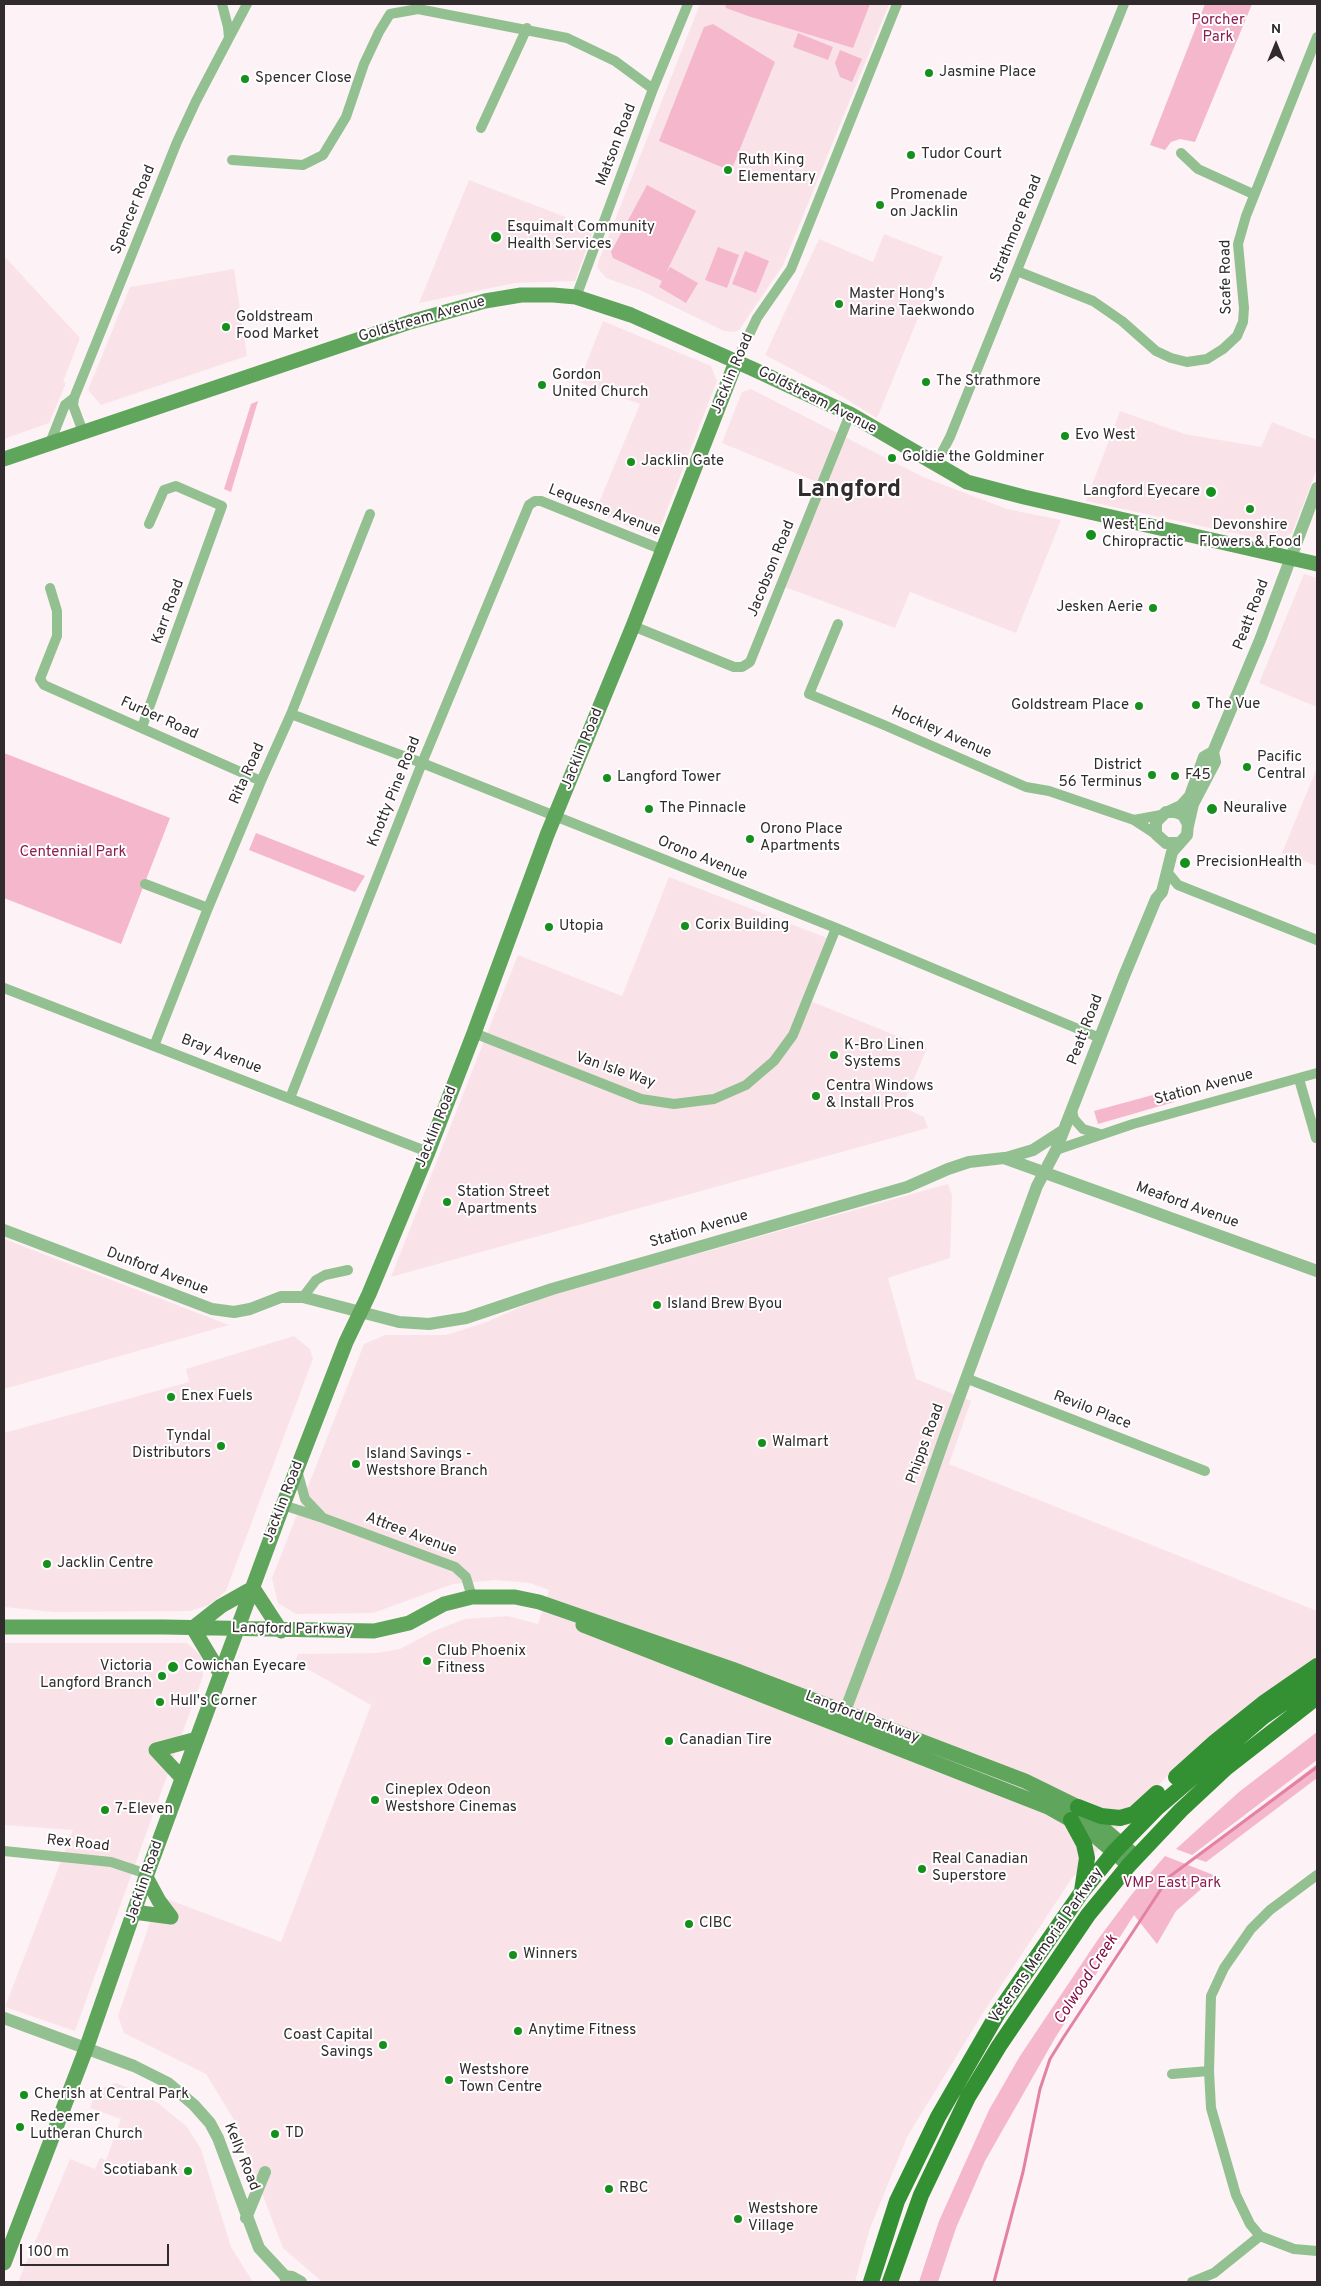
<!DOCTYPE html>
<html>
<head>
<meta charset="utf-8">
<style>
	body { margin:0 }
	#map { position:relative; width:1321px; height:2286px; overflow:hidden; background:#fdf2f5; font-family:Overpass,sans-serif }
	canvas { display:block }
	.frame { position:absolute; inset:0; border:5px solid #312b2d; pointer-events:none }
	.north { position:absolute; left:1251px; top:20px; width:50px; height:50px; -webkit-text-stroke:4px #fff; paint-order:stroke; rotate:0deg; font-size:14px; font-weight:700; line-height:20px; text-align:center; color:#312b2d }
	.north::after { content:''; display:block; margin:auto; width:18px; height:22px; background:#312b2d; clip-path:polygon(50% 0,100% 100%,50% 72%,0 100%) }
	.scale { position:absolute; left:20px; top:2244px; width:149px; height:22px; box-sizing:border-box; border:2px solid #312b2d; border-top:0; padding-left:6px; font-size:15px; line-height:18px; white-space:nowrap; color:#312b2d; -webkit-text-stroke:4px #fff; paint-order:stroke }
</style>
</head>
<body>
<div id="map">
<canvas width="1321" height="2286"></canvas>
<div class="frame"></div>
<div class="north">N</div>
<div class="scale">100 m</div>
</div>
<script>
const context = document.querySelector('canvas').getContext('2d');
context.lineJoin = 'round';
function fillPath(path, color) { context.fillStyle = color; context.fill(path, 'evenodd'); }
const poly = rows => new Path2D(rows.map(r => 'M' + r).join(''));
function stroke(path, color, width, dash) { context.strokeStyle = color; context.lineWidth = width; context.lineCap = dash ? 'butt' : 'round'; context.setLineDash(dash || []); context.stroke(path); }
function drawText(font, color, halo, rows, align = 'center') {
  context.font = font + ' Overpass,sans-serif'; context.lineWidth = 4; context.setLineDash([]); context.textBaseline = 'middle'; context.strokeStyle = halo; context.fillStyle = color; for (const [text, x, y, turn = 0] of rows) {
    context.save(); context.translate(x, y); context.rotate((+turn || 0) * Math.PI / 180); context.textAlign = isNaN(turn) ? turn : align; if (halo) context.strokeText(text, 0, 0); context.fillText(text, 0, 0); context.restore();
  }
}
const built = poly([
	[700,4,889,4,783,265,739,330,734,332,724,331,640,290,606,278,598,268,598,263],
	[469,180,594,228,575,281,515,283,419,303],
	[884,234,943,257,877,418,828,388,765,355,819,239,873,262],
	[4,256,80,338,63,382,66,383,49,423,4,439],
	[234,269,247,356,101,405,88,390,130,287],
	[603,321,711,366,717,381,656,538,595,512,640,404,579,382],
	[751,389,923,477,1007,509,1061,520,1016,633,910,592,895,628,777,584,817,482,722,443,742,392],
	[1120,411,1185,434,1261,447,1272,422,1317,440,1317,469,1292,533,1275,542,1086,501],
	[1304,574,1317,578,1317,707,1259,683],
	[1317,768,1317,866,1282,853],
	[669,877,827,938,803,998,927,1048,902,1107,924,1117,928,1128,391,1277,518,955,622,996],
	[948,1184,952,1195,950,1258,888,1278,916,1379,971,1401,949,1464,1317,1611,1317,1660,1260,1698,1164,1779,1072,1878,983,2013,907,2137,869,2231,855,2282,321,2281,283,2248,234,2120,206,2074,124,2033,118,2016,159,1896,281,1942,371,1705,295,1662,298,1654,377,1653,400,1649,434,1631,465,1619,508,1616,538,1624,549,1590,530,1583,495,1580,453,1584,373,1613,296,1614,278,1603,272,1578,364,1344,385,1335,446,1335,484,1323,547,1296],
	[4,1239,229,1325,4,1389],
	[294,1336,310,1349,313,1359,226,1591,209,1605,190,1611,54,1612,4,1607,4,1433,189,1382,186,1369],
	[4,1643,187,1643,201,1656,203,1676,75,2031,5,2007,73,1830,4,1825],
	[116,2083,136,2091,158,2103,187,2127,201,2149,231,2247,253,2282,18,2282,70,2159,95,2169,100,2158,106,2160,121,2119,90,2108,96,2091]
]);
const green = poly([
	[725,4,870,4,853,48,748,16,726,8],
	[1205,4,1252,4,1195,142,1180,139,1171,142,1165,150,1150,145],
	[713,24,775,62,731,171,659,141,704,27],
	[798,33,833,47,828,60,793,47],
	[840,50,862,59,852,82,840,77,835,63],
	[647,185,696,211,666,273,670,267,698,283,686,303,659,287,662,281,613,258,611,252],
	[718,247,739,255,727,288,705,280],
	[745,251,769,261,756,293,732,284],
	[258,401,231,492,224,489,251,404],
	[4,753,170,818,121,944,4,898],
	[256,833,365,876,355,892,249,850],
	[1171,1090,1174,1102,1098,1124,1094,1111],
	[1317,1732,1317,1760,1192,1855,1176,1849,1239,1792],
	[1317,1764,1317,1778,1206,1862,1194,1858],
	[1165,1856,1216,1876,1176,1911,1157,1944,1134,1915,1055,2038,985,2161,956,2228,938,2282,919,2282,939,2221,989,2110,1020,2056,1099,1938,1132,1894]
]);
const stream = poly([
	[994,2282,1023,2172,1040,2089,1050,2059,1063,2038,1169,1877,1317,1767]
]);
const minor = poly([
	[222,4,228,27,229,38,247,4],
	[481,128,527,28],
	[1181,153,1198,169,1253,194],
	[232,160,303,165,323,155,346,117,364,64,379,32,390,14,418,9,567,38,615,61,653,89],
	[1017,271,1093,301,1122,321,1156,351,1171,358,1187,362,1207,359,1223,349,1237,336,1243,322,1244,308,1238,244,1246,216,1317,37],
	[576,297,653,89,688,4],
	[736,362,757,318,791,269,897,4],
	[83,432,73,405,74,398,177,142,196,101,229,38],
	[50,443,65,405,74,398],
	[936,464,950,437,1124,4],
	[50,588,57,611,57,636,40,679,44,685,261,781],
	[838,624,809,694,884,725,1026,787,1049,791,1134,820,1157,835],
	[633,626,734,667,742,667,750,662,850,414],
	[291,714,422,763,836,928,1100,1038],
	[142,727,222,506,176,486,164,490,149,524],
	[1134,820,1161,815],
	[1168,873,1178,885,1317,940],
	[145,884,208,908],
	[4,988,428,1152],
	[474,1033,641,1099,674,1104,714,1099,746,1085,774,1061,793,1035,836,928],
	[154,1046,208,908,261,781,291,714,370,514],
	[1299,1079,1316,1138],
	[290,1098,422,763,529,505,535,501,541,501,663,550],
	[1072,1111,1074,1119,1083,1129,1100,1134],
	[1056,1150,1133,1124,1317,1073],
	[303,1297,316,1280,325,1275,348,1270],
	[968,1379,1205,1471],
	[297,1470,305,1499,322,1517],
	[283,1505,323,1518,455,1567,466,1577,472,1597],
	[4,1851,111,1862,147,1874],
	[1317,1875,1270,1910,1251,1929,1224,1968,1211,1996,1209,2071,1211,2108,1236,2195,1250,2224,1260,2236,1294,2249,1317,2251],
	[1172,2074,1209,2071],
	[1192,2282,1214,2273,1260,2236]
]);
const tertiary = poly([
	[1170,811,1181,806,1190,796,1204,757,1213,752,1260,640,1317,488],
	[1188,826,1193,804,1215,762,1213,752],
	[1006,1158,1033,1150,1064,1130],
	[4,1230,212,1309,234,1312,250,1309,281,1297,303,1297,399,1322,429,1324,466,1318,552,1289,907,1187,948,1169,969,1162,1004,1158,1317,1271],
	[842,1719,895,1579,945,1436,1037,1186,1056,1150,1124,976,1156,899,1162,892,1172,852,1187,835,1188,824,1183,815,1175,812,1166,812,1156,822,1156,834,1166,843,1179,843],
	[4,2018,134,2066,168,2083,194,2105,210,2123,218,2138,259,2248,285,2276,287,2282],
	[246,2218,265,2172],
	[285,2276,292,2277,301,2282]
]);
const secondary = poly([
	[4,459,410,322,485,301,521,295,553,295,576,297,631,315,753,369,850,414,967,482,1024,497,1317,564],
	[253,1588,281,1631],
	[583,1625,1048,1807,1087,1829,1129,1865],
	[4,1627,164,1627,374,1631,409,1623,444,1604,472,1597,515,1597,539,1602,732,1669,1025,1781,1078,1807,1136,1857],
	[193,1628,221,1606,253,1588],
	[193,1628,220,1673],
	[182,1778,156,1750,197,1739],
	[146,1877,159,1901,171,1917],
	[134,1912,171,1917],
	[4,2263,86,2049,147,1874,283,1505,346,1342,369,1294,428,1152,474,1033,547,835,633,626,736,362]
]);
const primary = poly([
	[1176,1777,1215,1742,1265,1702,1317,1666],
	[1078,1807,1101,1816,1120,1818,1134,1814,1157,1793],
	[1071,1820,1084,1844,1087,1858,1082,1891],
	[871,2282,897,2201,938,2117,998,2013,1081,1893,1114,1852,1157,1808,1263,1717,1317,1680],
	[890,2282,921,2195,968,2097,999,2046,1088,1915,1129,1865,1181,1810,1226,1768,1317,1697]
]);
const markers = [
	[929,73,5,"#16901c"],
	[245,79,5,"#16901c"],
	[911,155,5,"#16901c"],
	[728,170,5,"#16901c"],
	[880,205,5,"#16901c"],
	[496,237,6,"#16901c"],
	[839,304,5,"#16901c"],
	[226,327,5,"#16901c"],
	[926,382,5,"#16901c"],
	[542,385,5,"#16901c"],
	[1065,436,5,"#16901c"],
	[892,458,5,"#16901c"],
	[631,462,5,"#16901c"],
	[1211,492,6,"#16901c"],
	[1250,509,5,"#16901c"],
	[1091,535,6,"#16901c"],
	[1153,608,5,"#16901c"],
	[1196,705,5,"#16901c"],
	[1139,706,5,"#16901c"],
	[1247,767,5,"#16901c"],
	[1152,775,5,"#16901c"],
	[1175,776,5,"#16901c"],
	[607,778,5,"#16901c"],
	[649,809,5,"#16901c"],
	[1212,809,6,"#16901c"],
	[750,839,5,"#16901c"],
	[1185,863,6,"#16901c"],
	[685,926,5,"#16901c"],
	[549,927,5,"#16901c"],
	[834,1055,5,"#16901c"],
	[816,1096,5,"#16901c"],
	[447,1202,5,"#16901c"],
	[657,1305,5,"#16901c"],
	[171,1397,5,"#16901c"],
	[762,1443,5,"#16901c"],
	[221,1446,5,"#16901c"],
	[356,1464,5,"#16901c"],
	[47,1564,5,"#16901c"],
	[427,1661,5,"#16901c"],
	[173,1667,6,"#16901c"],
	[162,1676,5,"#16901c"],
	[160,1702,5,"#16901c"],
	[669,1741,5,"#16901c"],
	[375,1800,5,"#16901c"],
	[105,1810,5,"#16901c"],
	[922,1869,5,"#16901c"],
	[689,1924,5,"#16901c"],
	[513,1955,5,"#16901c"],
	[518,2031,5,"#16901c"],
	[383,2045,5,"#16901c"],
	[449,2080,5,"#16901c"],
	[24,2095,5,"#16901c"],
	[20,2127,5,"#16901c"],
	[275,2134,5,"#16901c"],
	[188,2171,5,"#16901c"],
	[609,2189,5,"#16901c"],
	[738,2219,5,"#16901c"]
];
const parkNames = [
	["Porcher",1218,21],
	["Park",1218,38],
	["Centennial Park",73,853],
	["VMP East Park",1172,1884]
];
const poiNames = [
	["Jasmine Place",939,73],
	["Spencer Close",255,79],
	["Tudor Court",921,155],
	["Ruth King",738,161],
	["Elementary",738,178],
	["Promenade",890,196],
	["on Jacklin",890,213],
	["Esquimalt Community",507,228],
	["Health Services",507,245],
	["Master Hong's",849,295],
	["Marine Taekwondo",849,312],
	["Goldstream",236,318],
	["Food Market",236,335],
	["Gordon",552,376],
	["United Church",552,393],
	["The Strathmore",936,382],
	["Evo West",1075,436],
	["Goldie the Goldminer",902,458],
	["Jacklin Gate",641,462],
	["Langford Eyecare",1200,492,"right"],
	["West End",1102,526],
	["Chiropractic",1102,543],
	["Devonshire",1250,526,"center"],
	["Flowers & Food",1250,543,"center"],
	["Jesken Aerie",1143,608,"right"],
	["The Vue",1206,705],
	["Goldstream Place",1129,706,"right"],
	["Pacific",1257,758],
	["Central",1257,775],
	["District",1142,766,"right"],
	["56 Terminus",1142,783,"right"],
	["F45",1185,776],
	["Langford Tower",617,778],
	["The Pinnacle",659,809],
	["Neuralive",1223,809],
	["Orono Place",760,830],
	["Apartments",760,847],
	["PrecisionHealth",1196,863],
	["Corix Building",695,926],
	["Utopia",559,927],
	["K-Bro Linen",844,1046],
	["Systems",844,1063],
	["Centra Windows",826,1087],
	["& Install Pros",826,1104],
	["Station Street",457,1193],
	["Apartments",457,1210],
	["Island Brew Byou",667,1305],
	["Enex Fuels",181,1397],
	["Tyndal",211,1437,"right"],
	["Distributors",211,1454,"right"],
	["Walmart",772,1443],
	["Island Savings -",366,1455],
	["Westshore Branch",366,1472],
	["Jacklin Centre",57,1564],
	["Club Phoenix",437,1652],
	["Fitness",437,1669],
	["Victoria",152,1667,"right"],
	["Langford Branch",152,1684,"right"],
	["Cowichan Eyecare",184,1667],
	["Hull's Corner",170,1702],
	["Canadian Tire",679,1741],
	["Cineplex Odeon",385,1791],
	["Westshore Cinemas",385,1808],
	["7-Eleven",115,1810],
	["Real Canadian",932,1860],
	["Superstore",932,1877],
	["CIBC",699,1924],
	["Winners",523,1955],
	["Anytime Fitness",528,2031],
	["Coast Capital",373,2036,"right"],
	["Savings",373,2053,"right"],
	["Westshore",459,2071],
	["Town Centre",459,2088],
	["Cherish at Central Park",34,2095],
	["Redeemer",30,2118],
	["Lutheran Church",30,2135],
	["TD",285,2134],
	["Scotiabank",178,2171,"right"],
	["RBC",619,2189],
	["Westshore",748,2210],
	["Village",748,2227]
];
const streetNames = [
	["Matson Road",617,145,-69],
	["Spencer Road",134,210,-68],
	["Strathmore Road",1017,229,-68],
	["Scafe Road",1227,277,-91],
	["Goldstream Avenue",422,320,-16],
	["Jacklin Road",733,374,-67],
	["Goldstream Avenue",817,401,27],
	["Lequesne Avenue",604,511,21],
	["Jacobson Road",772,569,-68],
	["Karr Road",169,612,-70],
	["Peatt Road",1252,615,-69],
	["Furber Road",159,719,24],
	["Hockley Avenue",941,733,24],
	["Jacklin Road",583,749,-68],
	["Rita Road",248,774,-66],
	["Knotty Pine Road",395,792,-68],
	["Orono Avenue",702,859,22],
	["Peatt Road",1086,1030,-69],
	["Bray Avenue",221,1055,21],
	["Van Isle Way",615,1071,19],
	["Station Avenue",1204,1088,-15],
	["Jacklin Road",437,1127,-68],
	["Meaford Avenue",1187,1206,20],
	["Station Avenue",699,1230,-16],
	["Dunford Avenue",157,1272,21],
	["Revilo Place",1092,1411,21],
	["Phipps Road",926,1444,-70],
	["Jacklin Road",284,1502,-69],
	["Attree Avenue",411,1535,21],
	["Langford Parkway",292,1630,1],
	["Langford Parkway",862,1718,21],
	["Rex Road",78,1844,6],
	["Jacklin Road",145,1882,-71],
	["Veterans Memorial Parkway",1047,1946,-55],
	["Kelly Road",241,2157,68]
];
const waterNames = [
	["Colwood Creek",1087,1980,-57]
];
const townNames = [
	["Langford",849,491]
];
fillPath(built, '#f9e3e9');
fillPath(green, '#f5b7cb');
stroke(stream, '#e382a4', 3);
stroke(minor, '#93c090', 10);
stroke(tertiary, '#93c090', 12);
stroke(secondary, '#5fa55c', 15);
stroke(primary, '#339033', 16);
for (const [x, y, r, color] of markers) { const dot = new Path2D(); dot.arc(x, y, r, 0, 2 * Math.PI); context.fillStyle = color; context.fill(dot); stroke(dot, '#fff', 2); }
drawText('15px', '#8f1d51', '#fff', parkNames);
drawText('15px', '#312b2d', '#fff', poiNames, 'left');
drawText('15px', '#312b2d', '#fff', streetNames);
drawText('italic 16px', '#850f49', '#fff', waterNames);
drawText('bold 25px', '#312b2d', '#fff', townNames);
</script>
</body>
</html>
